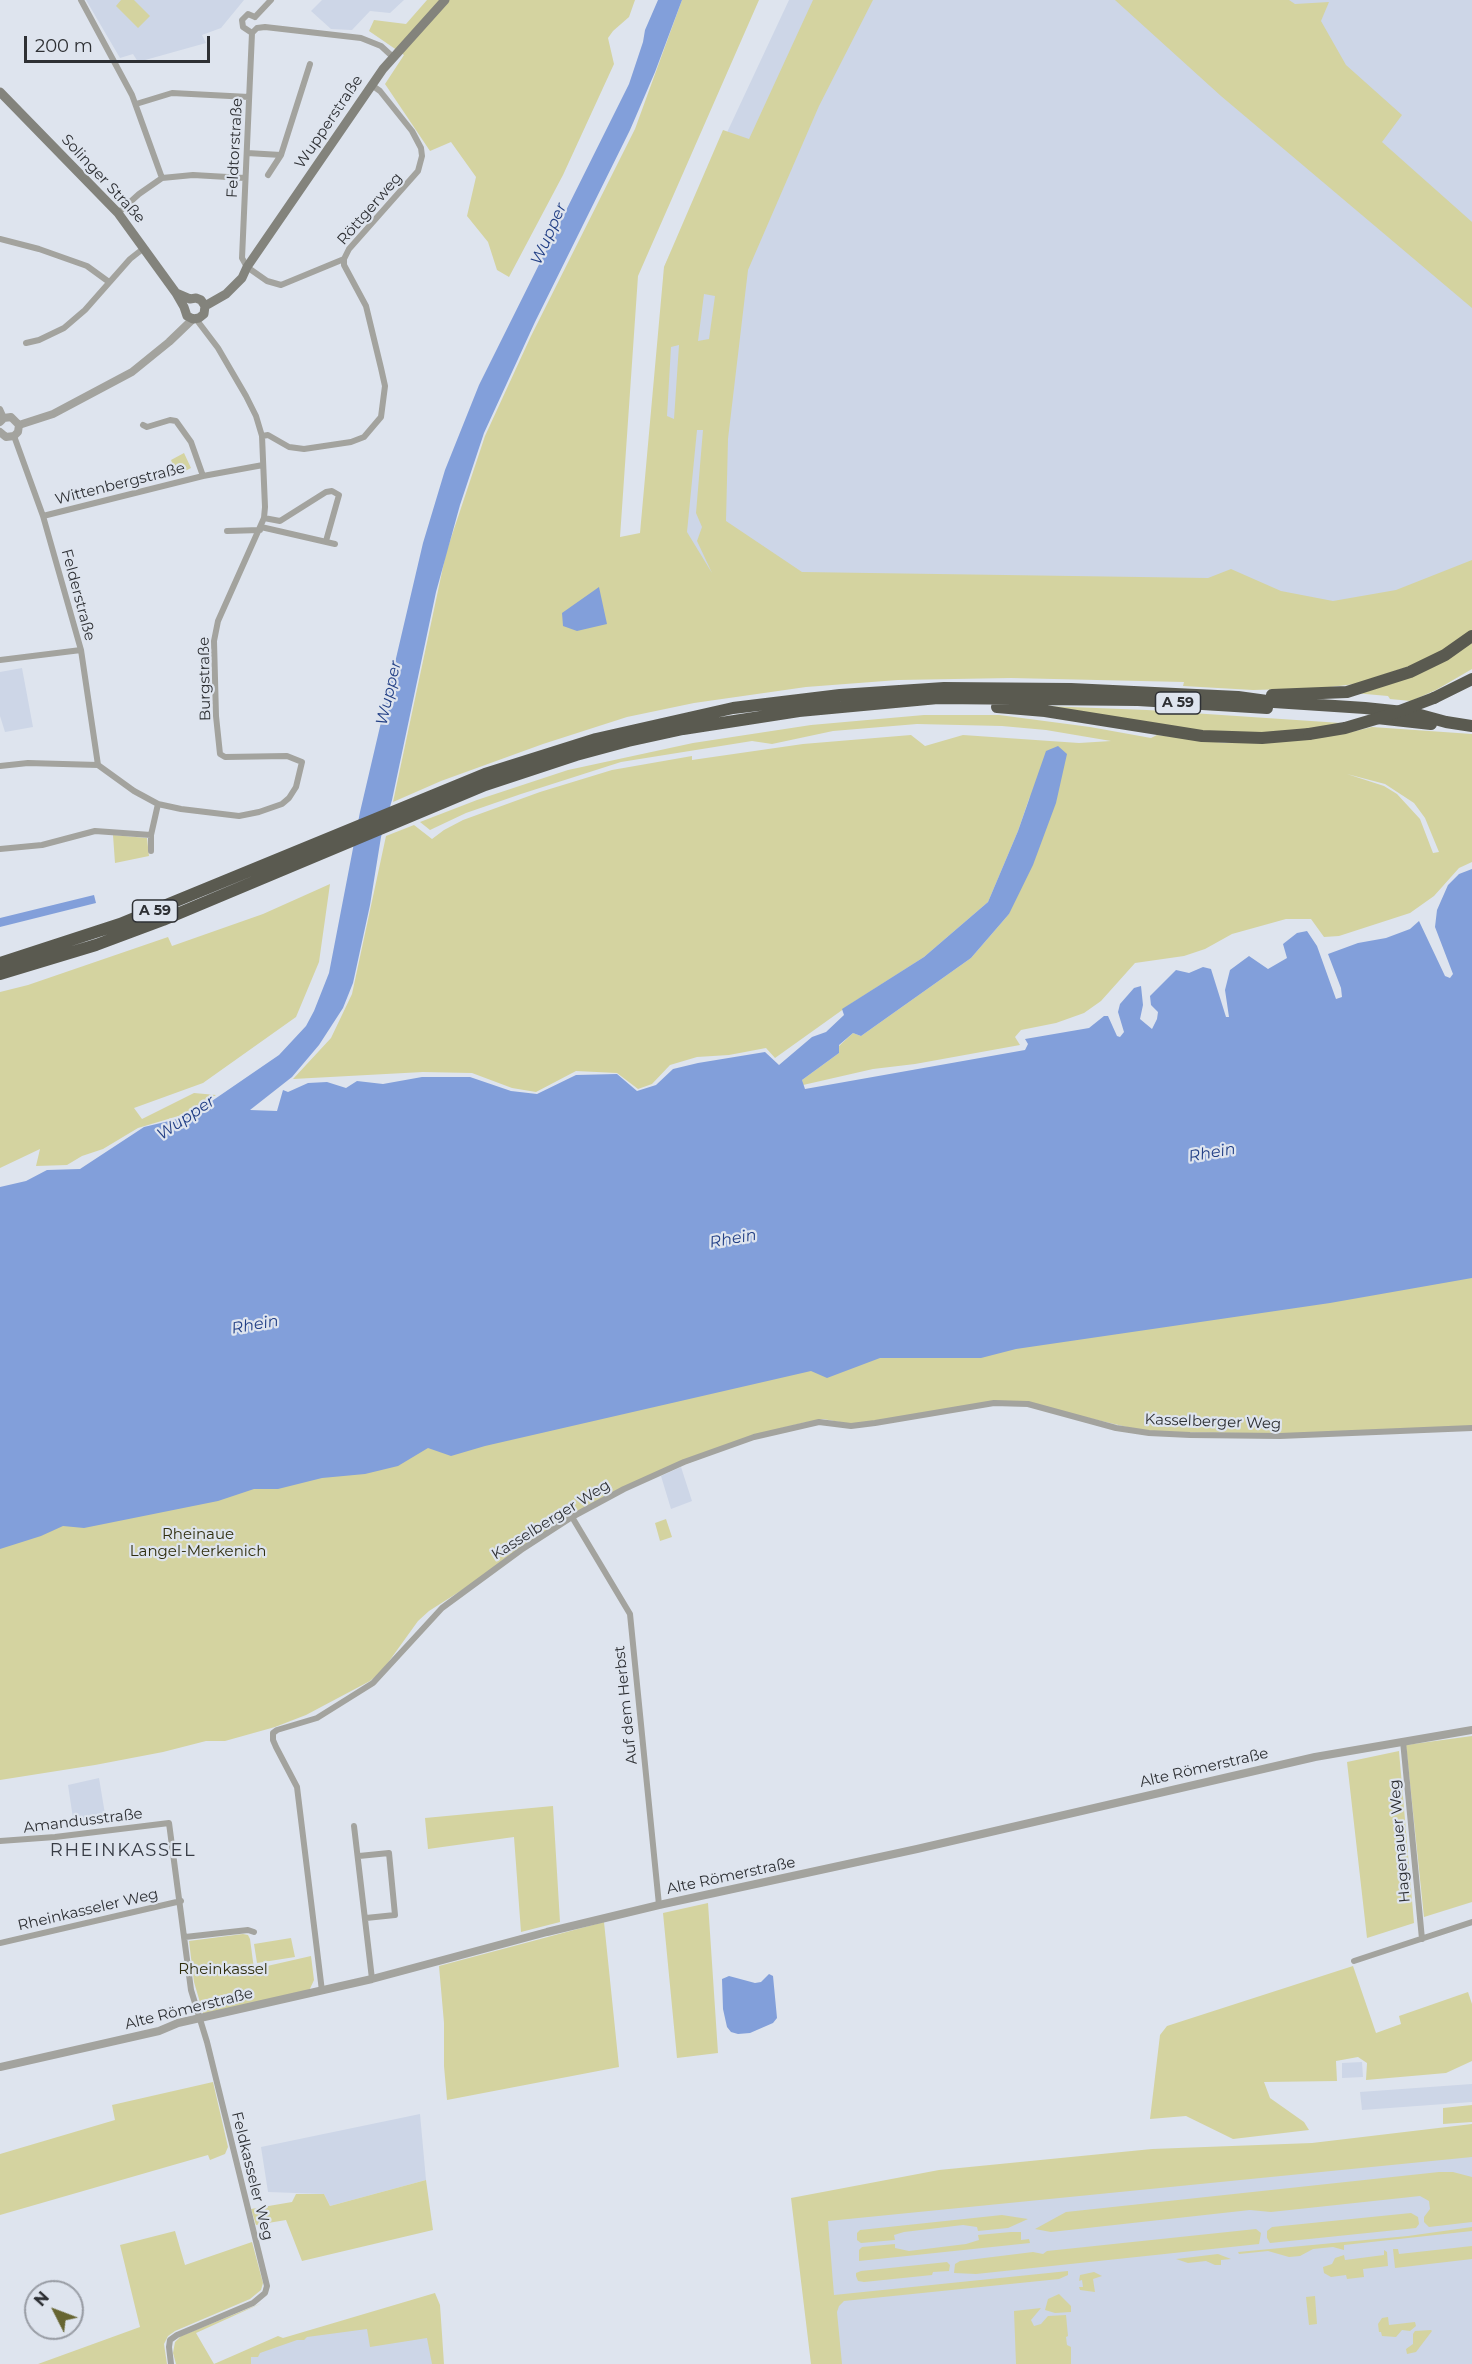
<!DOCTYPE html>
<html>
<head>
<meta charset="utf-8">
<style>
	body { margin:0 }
	#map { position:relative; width:1472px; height:2364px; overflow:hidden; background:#dee4ee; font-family:Montserrat,sans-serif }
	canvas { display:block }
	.north { position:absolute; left:24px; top:2280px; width:60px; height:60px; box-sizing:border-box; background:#dee4ee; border:2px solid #989ca4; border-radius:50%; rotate:312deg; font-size:16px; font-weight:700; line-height:24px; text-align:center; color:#2e3034 }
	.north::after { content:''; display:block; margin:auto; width:21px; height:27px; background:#676532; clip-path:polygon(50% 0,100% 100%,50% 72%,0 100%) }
	.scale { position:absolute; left:24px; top:36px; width:186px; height:27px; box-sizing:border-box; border:3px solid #2e3034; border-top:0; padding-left:8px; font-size:18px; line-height:21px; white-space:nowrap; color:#2e3034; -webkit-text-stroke:4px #dee4ee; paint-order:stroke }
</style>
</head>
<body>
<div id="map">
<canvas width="1472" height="2364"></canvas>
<div class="north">N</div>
<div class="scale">200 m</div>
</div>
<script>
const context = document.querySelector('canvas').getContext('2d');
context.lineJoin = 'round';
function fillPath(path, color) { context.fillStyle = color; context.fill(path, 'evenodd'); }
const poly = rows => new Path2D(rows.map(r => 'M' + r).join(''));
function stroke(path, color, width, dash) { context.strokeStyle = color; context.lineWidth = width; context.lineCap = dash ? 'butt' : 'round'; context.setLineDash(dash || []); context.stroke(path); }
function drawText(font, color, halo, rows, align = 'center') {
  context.font = font + ' Montserrat,sans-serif'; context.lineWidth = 4.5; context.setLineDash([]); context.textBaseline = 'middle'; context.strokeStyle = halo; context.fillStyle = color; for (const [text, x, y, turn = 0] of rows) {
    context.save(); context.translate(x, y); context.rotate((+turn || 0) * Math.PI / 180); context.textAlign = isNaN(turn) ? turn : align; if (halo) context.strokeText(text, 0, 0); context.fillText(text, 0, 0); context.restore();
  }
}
const built = poly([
	[86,0,244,0,221,28,202,35,206,43,138,62,133,54,120,58],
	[322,0,404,0,390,13,370,11,352,30,331,29,311,11],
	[789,0,1472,0,1472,610,813,658,652,552,664,267],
	[22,668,33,727,5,732,0,716,0,672],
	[681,1467,692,1501,671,1509,661,1476],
	[99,1778,106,1820,74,1825,68,1785],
	[1362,2062,1363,2077,1342,2078,1342,2063],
	[1472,2084,1472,2102,1362,2110,1360,2092],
	[420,2114,426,2180,330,2206,324,2194,268,2192,261,2147],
	[1472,2144,1472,2364,827,2364,814,2211],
	[429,2296,434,2364,214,2364]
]);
const green = poly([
	[121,0,134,0,150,16,138,28,116,6],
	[427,0,635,0,629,17,613,31,608,38,614,64,563,175,509,277,497,270,488,242,467,216,476,177,451,142,430,151,385,84,404,55,369,31,374,20,406,24],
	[682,0,759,0,638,276,620,537,640,533,664,267,723,130,749,139,813,0,873,0,819,106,748,270,728,439,726,521,802,572,1208,578,1231,569,1281,591,1333,601,1396,590,1472,560,1472,630,1450,646,1422,662,1355,684,1322,688,1253,690,1183,686,1184,682,1011,678,898,680,806,687,694,703,627,717,543,744,441,781,393,802,446,553,485,436,531,336,635,129],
	[704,294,715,296,709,339,698,341],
	[679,345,674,419,667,416,671,347],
	[697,430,703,430,696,513,702,527,697,541,712,573,687,532],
	[1115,0,1289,0,1295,4,1329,2,1321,21,1346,65,1402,115,1382,142,1472,222,1472,308,1221,96],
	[184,453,191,468,177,475,171,460],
	[1472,641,1472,669,1436,690,1411,701,1390,699,1388,696,1354,693],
	[1045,706,1147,710,1341,723,1297,731,1254,734,1216,733],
	[924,715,999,715,1090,727,1151,738,1157,735,1225,743,1250,743,1343,734,1372,727,1472,734,1472,862,1459,868,1434,896,1410,913,1339,936,1324,937,1311,919,1286,919,1232,934,1205,949,1184,956,1135,963,1101,1001,1084,1013,1056,1023,1021,1030,1015,1037,1020,1045,915,1064,873,1069,803,1085,802,1080,839,1053,839,1046,853,1033,861,1036,971,958,1009,914,1030,796,1018,831,988,902,924,957,852,1003,775,1058,766,1048,729,1055,697,1057,670,1065,652,1084,638,1089,617,1073,576,1071,536,1092,512,1088,472,1073,423,1072,293,1079,331,1038,352,994,386,836,414,825,432,839,444,830,463,820,540,792,612,770,692,756,692,760,803,744,911,735,925,746,963,735,1079,743,1111,741,1046,730,1002,726,917,724,833,731,772,744,752,741,621,762,521,794,466,813,430,830,420,822,477,800,568,770,693,743,811,725],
	[1347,774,1385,784,1414,803,1425,818,1439,852,1433,853,1420,819,1397,794,1384,786],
	[113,835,147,838,149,856,115,863],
	[330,884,319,962,296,1017,203,1083,134,1108,142,1119,194,1093,216,1095,185,1114,138,1128,103,1149,82,1156,67,1165,36,1166,40,1149,0,1168,0,992,28,985,168,937,172,946,263,914],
	[1472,1114,1472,1430,1342,1434,1148,1432,1017,1401,851,1424,823,1419,802,1423,782,1428,622,1488,429,1611,418,1621,382,1671,370,1681,306,1715,275,1727,225,1741,206,1741,163,1752,95,1765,0,1780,0,1379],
	[666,1519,672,1537,660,1541,655,1523],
	[1472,1736,1472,1902,1424,1917,1406,1745],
	[1399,1751,1414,1923,1367,1938,1347,1762],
	[553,1806,560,1922,521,1932,514,1837,428,1849,425,1818],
	[708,1903,718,2053,677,2058,663,1913],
	[604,1922,619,2067,447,2100,444,2066,444,2023,439,1966],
	[243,1934,248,1935,250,1939,254,1969,311,1956,314,1980,309,1991,204,2016,194,1982,189,1941],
	[291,1938,295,1957,257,1963,254,1944],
	[1353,1966,1376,2033,1401,2024,1399,2016,1468,1992,1472,2004,1472,2061,1446,2073,1366,2080,1367,2063,1358,2057,1336,2061,1337,2081,1264,2082,1270,2098,1304,2122,1309,2130,1233,2139,1186,2116,1150,2119,1160,2035,1167,2026],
	[213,2082,228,2147,225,2154,210,2160,208,2155,0,2215,0,2154,115,2120,112,2105],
	[1472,2105,1472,2122,1443,2124,1443,2108],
	[1472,2124,1472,2157,828,2221,834,2295,1068,2271,1068,2275,1059,2279,844,2301,839,2306,837,2312,842,2364,811,2364,791,2198,939,2170,1152,2149,1312,2143],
	[1439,2172,1453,2172,1472,2177,1472,2222,1429,2227,1424,2222,1424,2217,1430,2209,1429,2201,1420,2196,1271,2212,1250,2210,1051,2232,1035,2229,1066,2212],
	[426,2180,433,2230,302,2261,286,2220,256,2225,251,2209,292,2202,296,2194,324,2194,330,2206],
	[1411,2213,1418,2217,1419,2224,1416,2228,1270,2243,1267,2238,1267,2231,1272,2227],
	[1002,2215,1028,2219,1008,2228,978,2231,977,2227,963,2225,904,2232,894,2235,895,2240,861,2243,857,2240,857,2233,860,2230],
	[1472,2227,1472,2231,1344,2245,1344,2250,1333,2247,1313,2249,1300,2256,1289,2257,1268,2251,1239,2254,1238,2252,1408,2236],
	[1256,2229,1261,2233,1259,2244,976,2274,954,2273,955,2264,960,2261,1033,2252,1043,2254,1047,2251],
	[175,2231,185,2265,252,2242,263,2283,261,2290,250,2299,175,2331,168,2336,164,2344,167,2364,38,2364,140,2327,120,2245],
	[1011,2232,1021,2232,1021,2240,1029,2239,1030,2243,859,2261,859,2250,862,2247,895,2244,895,2248,909,2251,966,2244,979,2240,978,2235],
	[1472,2246,1472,2259,1395,2268,1393,2249,1398,2249,1399,2254],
	[1384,2250,1387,2252,1388,2266,1363,2269,1364,2277,1347,2279,1346,2275,1331,2277,1324,2273,1323,2267,1332,2264,1335,2258,1344,2255,1345,2260,1384,2255],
	[1218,2254,1231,2259,1221,2260,1221,2265,1215,2265,1206,2261,1188,2263,1176,2259],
	[947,2262,950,2265,949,2271,933,2272,932,2275,864,2282,858,2281,856,2276,856,2273,861,2271],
	[1094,2272,1102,2276,1093,2279,1095,2292,1080,2290,1079,2287,1083,2287,1082,2280,1079,2281,1080,2275],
	[435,2293,440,2305,444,2364,432,2364,427,2338,370,2347,367,2329,307,2337,304,2340,297,2340,260,2353,258,2357,251,2357,251,2364,176,2364,173,2353,175,2342,181,2336,262,2303,196,2333,214,2364,278,2336,283,2338],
	[1059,2294,1071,2306,1071,2312,1055,2313,1045,2310,1048,2299],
	[1315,2296,1317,2324,1309,2325,1306,2297],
	[1041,2308,1031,2320,1034,2326,1041,2324,1048,2316,1066,2315,1068,2336,1066,2337,1067,2345,1071,2347,1071,2364,1016,2364,1014,2311],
	[1388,2317,1389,2325,1415,2322,1416,2326,1410,2331,1402,2330,1396,2337,1382,2336,1381,2332,1379,2332,1378,2324,1382,2318],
	[1431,2330,1432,2331,1416,2352,1407,2354,1406,2349,1413,2344,1413,2334,1415,2331]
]);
const water = poly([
	[658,0,682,0,655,72,630,130,535,322,484,433,460,505,436,592,392,800,381,837,370,905,353,983,343,1008,319,1045,292,1077,250,1110,277,1111,283,1090,288,1092,308,1083,327,1082,346,1088,357,1081,383,1084,422,1077,470,1077,511,1091,537,1094,576,1075,617,1074,637,1091,656,1085,673,1069,698,1063,765,1052,779,1065,812,1037,826,1032,844,1015,842,1009,924,957,988,902,1018,831,1046,751,1058,746,1067,754,1056,803,1033,865,1009,914,971,958,861,1036,853,1033,839,1045,839,1053,802,1080,805,1089,1025,1050,1028,1044,1025,1039,1089,1028,1104,1016,1108,1016,1117,1036,1120,1037,1124,1032,1118,1012,1120,1004,1134,988,1141,986,1143,1005,1140,1019,1152,1029,1157,1019,1158,1012,1151,1005,1150,996,1176,970,1189,973,1203,967,1211,969,1226,1017,1229,1017,1225,990,1230,970,1249,956,1268,969,1287,958,1283,944,1297,933,1307,931,1317,946,1336,999,1342,997,1341,988,1328,954,1358,943,1386,938,1410,929,1419,921,1445,976,1450,978,1453,974,1435,927,1437,910,1448,885,1459,874,1472,869,1472,1278,1330,1303,1016,1349,981,1358,880,1358,827,1378,811,1371,485,1446,451,1456,428,1448,398,1466,365,1474,322,1478,278,1489,254,1489,218,1501,84,1528,63,1526,41,1536,0,1549,0,1187,26,1181,47,1170,80,1169,144,1127,190,1116,279,1055,306,1026,314,1011,329,973,360,812,423,543,445,470,479,385,629,84,643,42,645,30],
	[599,587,607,624,577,631,563,626,562,613],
	[94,895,96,903,0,927,0,918],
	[769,1974,773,1976,777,2018,773,2023,750,2033,738,2034,731,2032,727,2027,723,2009,722,1979,729,1976,755,1983,761,1982]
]);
const minor = poly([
	[81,0,132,95,162,178,139,194,118,213],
	[255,17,271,0],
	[252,33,243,27,242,20,248,14,255,17],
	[373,86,380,91,412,131,421,148,422,156,418,171,349,249,344,259,281,285,267,281,247,267,242,258,252,33,257,28,265,27,361,38,381,46,393,57],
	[136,104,172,93,249,97],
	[247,153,281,155,310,64],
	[268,175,281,155],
	[162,178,193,175,245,178],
	[0,239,39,249,87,266,109,282],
	[26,343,39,340,64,328,85,310,130,259,144,248],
	[0,409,4,418],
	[143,425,147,427,170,420,176,421,191,442,203,476],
	[14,436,43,516,81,650,98,765],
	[262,436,268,435,289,447,304,449,351,442,364,437,381,417,385,386,381,368,366,306,344,265,344,259],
	[43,516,203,476,263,465],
	[264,518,280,521,326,492,332,491,339,495,326,541],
	[261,527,335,544],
	[227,531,260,530],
	[0,660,81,650],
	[0,766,28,763,98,765,134,791,158,804,181,809,239,816,259,812,282,804,289,798,296,787,302,762,287,756,225,757,220,754,216,716,214,641,218,621,264,518,265,507,262,436,256,416,246,396,218,348,196,319],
	[0,849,42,845,95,831,151,835],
	[151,851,151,835,158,804],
	[572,1517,630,1614,659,1905],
	[1403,1741,1422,1939],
	[354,1826,372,1979],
	[0,1841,55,1837,169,1823,191,1990,207,2042,267,2286,265,2293,253,2303,177,2335,170,2340,169,2347,171,2364],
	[359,1856,389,1853,395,1915,366,1918],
	[185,1937,248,1930,254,1932],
	[0,1943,181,1901],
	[1354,1961,1472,1922],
	[322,1991,297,1787,276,1747,273,1740,273,1733,277,1730,317,1718,373,1683,442,1608,521,1550,572,1517,624,1489,684,1462,754,1437,819,1422,851,1426,875,1423,994,1403,1028,1404,1116,1428,1149,1433,1190,1435,1280,1436,1472,1428]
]);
const tertiary = poly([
	[0,422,4,418,11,417,19,425],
	[19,425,53,414,132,372,169,342,193,319],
	[0,432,6,437,14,436,18,432,19,425],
	[0,2067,159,2031,178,2023,372,1979,547,1932,659,1905,917,1849,1315,1757,1472,1730]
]);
const secondary = poly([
	[0,92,118,213,176,293,184,307,187,316,193,319,199,318,204,314,205,306,201,300,196,298,190,299,176,293],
	[205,306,226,294,242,278,247,267,383,69,445,0]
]);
const motorway = poly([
	[1272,695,1347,692,1410,672,1445,655,1472,636],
	[1434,698,1472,679],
	[997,707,1045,711,1202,736,1262,738,1309,734],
	[1377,718,1431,724],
	[0,963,120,924,485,774,596,739,733,708,840,695,944,688,1071,689,1238,697,1274,702,1365,708,1413,713,1446,722,1472,726],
	[0,974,96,945,163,920,485,785,576,755,628,741,683,729,799,711,938,698,1138,700,1267,708]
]);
const motorwayBridge = poly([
	[1309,734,1345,728,1389,715,1434,698]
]);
const shields = [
	[1178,703,45],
	[155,911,45]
];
const shieldNames = [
	["A 59",1178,703],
	["A 59",155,911]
];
const streetNames = [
	["Wupperstraße",329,122,-56],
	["Feldtorstraße",235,148,-87],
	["Solinger Straße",103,179,47],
	["Röttgerweg",370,209,-49],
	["Wittenbergstraße",120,484,-14],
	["Felderstraße",78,595,75],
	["Burgstraße",205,679,-91],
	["Kasselberger Weg",1213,1422,2],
	["Kasselberger Weg",551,1520,-32],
	["Auf dem Herbst",626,1705,-96],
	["Alte Römerstraße",1204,1768,-13],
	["Amandusstraße",83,1821,-7],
	["Hagenauer Weg",1400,1841,-95],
	["Alte Römerstraße",731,1876,-12],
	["Rheinkasseler Weg",88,1910,-13],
	["Alte Römerstraße",189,2009,-14],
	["Feldkasseler Weg",252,2176,76]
];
const parkNames = [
	["Rheinaue",198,1535],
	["Langel-Merkenich",198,1552],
	["Rheinkassel",223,1970]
];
const waterNames = [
	["Wupper",549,234,-66],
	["Wupper",389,693,-77],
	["Wupper",186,1118,-34],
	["Rhein",1212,1153,-10],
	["Rhein",733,1239,-10],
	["Rhein",255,1325,-10]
];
const quarterNames = [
	["RHEINKASSEL",123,1851]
];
fillPath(built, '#cdd6e7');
fillPath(green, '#d4d3a0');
fillPath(water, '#829fda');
stroke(minor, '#a3a39e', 6);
stroke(tertiary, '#a3a39e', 8);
stroke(secondary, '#83837c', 9);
stroke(motorway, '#5a5a50', 12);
stroke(motorwayBridge, '#5a5a50', 12);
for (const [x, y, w] of shields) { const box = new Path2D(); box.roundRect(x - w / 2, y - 11, w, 22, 4.5); context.fillStyle = '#dee4ee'; context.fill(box); stroke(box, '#2e3034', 1.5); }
drawText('bold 14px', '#2e3034', null, shieldNames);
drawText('15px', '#2e3034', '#dee4ee', streetNames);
drawText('15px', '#2f2e0e', '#dee4ee', parkNames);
drawText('italic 16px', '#234086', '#dee4ee', waterNames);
context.letterSpacing = '1.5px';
drawText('18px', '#373b44', '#dee4ee', quarterNames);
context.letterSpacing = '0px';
</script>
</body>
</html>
